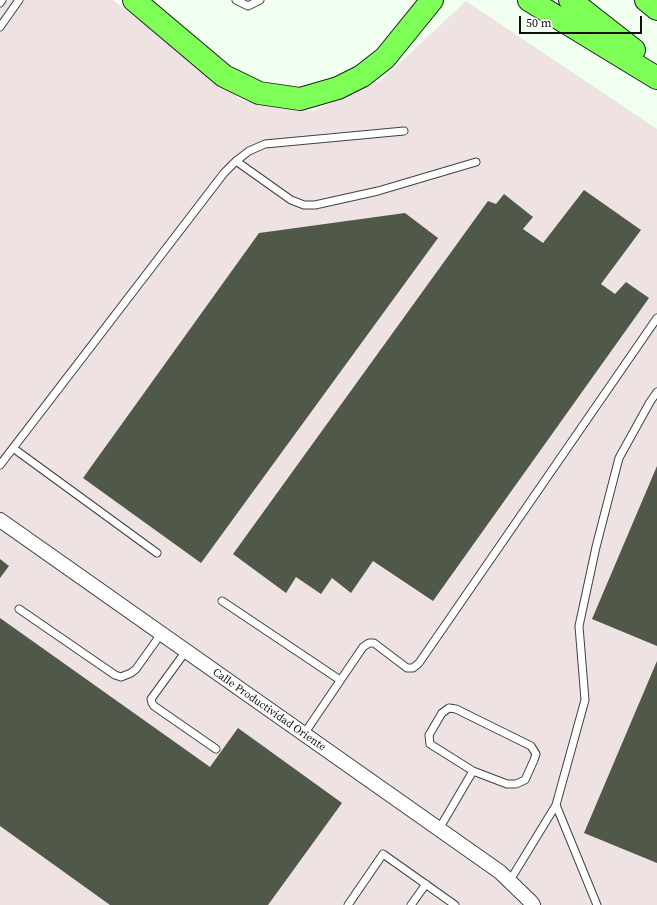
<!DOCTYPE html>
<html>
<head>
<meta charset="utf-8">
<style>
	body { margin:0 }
	#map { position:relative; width:657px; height:905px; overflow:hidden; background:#f0fff0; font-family:"Source Serif 4",serif }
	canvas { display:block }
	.scale { position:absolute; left:519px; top:16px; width:123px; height:18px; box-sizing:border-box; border:2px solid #0e0e0e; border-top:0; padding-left:5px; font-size:12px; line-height:14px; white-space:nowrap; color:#0e0e0e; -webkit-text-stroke:3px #fff; paint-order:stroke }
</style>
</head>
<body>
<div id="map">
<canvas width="657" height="905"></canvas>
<div class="scale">50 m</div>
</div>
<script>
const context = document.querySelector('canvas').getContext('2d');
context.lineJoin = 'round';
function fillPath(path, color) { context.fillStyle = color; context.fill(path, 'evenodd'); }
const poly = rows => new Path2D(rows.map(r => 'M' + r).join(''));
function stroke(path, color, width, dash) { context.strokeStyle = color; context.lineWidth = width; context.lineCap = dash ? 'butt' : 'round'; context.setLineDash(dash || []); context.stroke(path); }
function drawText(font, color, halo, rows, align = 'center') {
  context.font = font + ' "Source Serif 4",serif'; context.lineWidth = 4; context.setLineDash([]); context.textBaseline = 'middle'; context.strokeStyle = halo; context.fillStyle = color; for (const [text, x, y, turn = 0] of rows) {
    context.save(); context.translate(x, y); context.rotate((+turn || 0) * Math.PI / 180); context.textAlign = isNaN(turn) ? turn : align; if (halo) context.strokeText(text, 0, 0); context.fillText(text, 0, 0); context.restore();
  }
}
const industrial = poly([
	[0,0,113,0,241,100,313,111,380,81,466,1,657,129,657,905,0,905]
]);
const building = poly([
	[584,190,641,230,601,284,615,294,626,282,649,298,433,601,373,561,351,593,332,578,321,594,296,577,286,593,233,554,488,201,496,204,504,194,533,217,523,229,543,243],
	[405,213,438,238,201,563,83,478,259,233],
	[657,466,657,646,592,619],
	[0,559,9,566,0,578],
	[0,618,210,767,238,728,342,803,268,905,110,905,0,826],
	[657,661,657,863,584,833]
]);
const service = poly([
	[236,0,248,6,260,0],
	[0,3,2,0],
	[0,27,19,0],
	[236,161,291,200,304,205,315,205,378,191,476,162],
	[13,448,157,553],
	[0,465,224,173,236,161,249,151,265,144,404,131],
	[222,601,340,680],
	[19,609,115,675,121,677,131,673,136,669,161,634],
	[186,651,151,699,152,703,154,706,216,749],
	[449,708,456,709,531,746,536,754,534,760,525,780,516,784,507,784,473,771,430,744,429,735,442,713,449,708],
	[304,734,363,647,369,643,374,643,407,668,413,668,419,663,657,318],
	[556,805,597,905],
	[439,829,473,771],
	[509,882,556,805,585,700,579,626,596,547,619,458,650,402,657,392],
	[348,905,383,854,455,905],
	[411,905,426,884]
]);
const minor = poly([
	[0,520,500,872,531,902,533,905]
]);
const trunk = poly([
	[134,0,224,76,259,93,300,99,338,88,362,76,385,58,432,0],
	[529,0,657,78],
	[570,0,634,50],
	[646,0,657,9]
]);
const streetNames = [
	["Calle Productividad Oriente",269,710,35]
];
fillPath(industrial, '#eee3e2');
fillPath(building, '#505849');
stroke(service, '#414141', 9);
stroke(minor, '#414141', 16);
stroke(trunk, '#1f1f1f', 24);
stroke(service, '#fff', 7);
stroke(minor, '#fff', 14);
stroke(trunk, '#7dff57', 22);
drawText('11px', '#0e0e0e', '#fff', streetNames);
</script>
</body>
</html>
